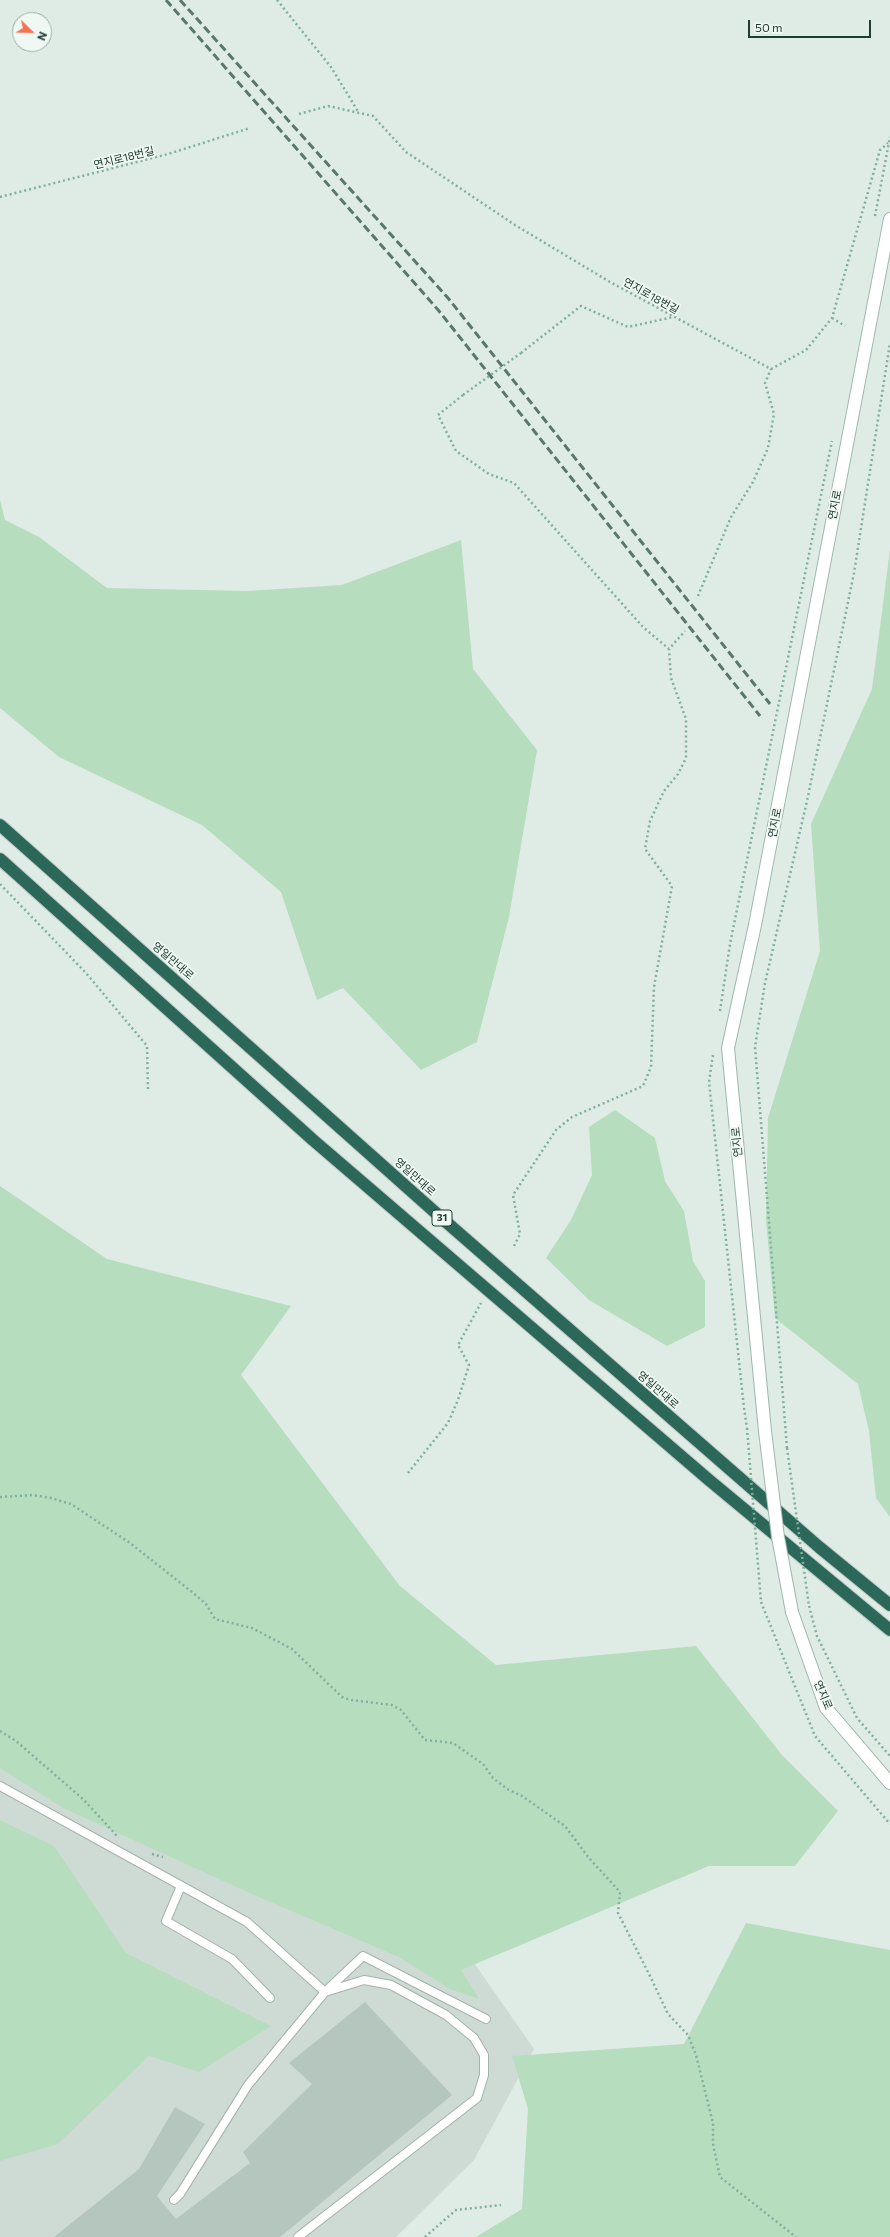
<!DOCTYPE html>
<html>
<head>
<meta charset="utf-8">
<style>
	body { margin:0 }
	#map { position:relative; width:890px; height:2237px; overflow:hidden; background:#dfebe5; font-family:Commissioner,sans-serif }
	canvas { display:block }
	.north { position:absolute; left:12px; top:12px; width:40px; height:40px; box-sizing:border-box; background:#f0f8f3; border:1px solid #9dada6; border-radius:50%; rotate:113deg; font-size:11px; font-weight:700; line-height:16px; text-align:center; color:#203c33 }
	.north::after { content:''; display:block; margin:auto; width:14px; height:18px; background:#f67253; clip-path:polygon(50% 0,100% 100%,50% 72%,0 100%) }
	.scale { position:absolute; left:748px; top:20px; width:123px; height:18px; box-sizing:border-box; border:2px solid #203c33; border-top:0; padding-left:5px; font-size:12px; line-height:14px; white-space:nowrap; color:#203c33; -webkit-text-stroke:3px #f0f8f3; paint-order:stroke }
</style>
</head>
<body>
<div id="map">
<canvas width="890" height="2237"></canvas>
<div class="north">N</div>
<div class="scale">50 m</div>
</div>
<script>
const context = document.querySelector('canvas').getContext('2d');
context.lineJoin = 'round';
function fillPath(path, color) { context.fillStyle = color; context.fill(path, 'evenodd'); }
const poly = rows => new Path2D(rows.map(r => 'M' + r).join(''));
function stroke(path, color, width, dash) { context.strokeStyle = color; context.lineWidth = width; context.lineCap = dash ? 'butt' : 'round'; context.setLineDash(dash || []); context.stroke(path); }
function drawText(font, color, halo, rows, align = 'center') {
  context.font = font + ' Commissioner,"Noto Sans KR",sans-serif'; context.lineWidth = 3.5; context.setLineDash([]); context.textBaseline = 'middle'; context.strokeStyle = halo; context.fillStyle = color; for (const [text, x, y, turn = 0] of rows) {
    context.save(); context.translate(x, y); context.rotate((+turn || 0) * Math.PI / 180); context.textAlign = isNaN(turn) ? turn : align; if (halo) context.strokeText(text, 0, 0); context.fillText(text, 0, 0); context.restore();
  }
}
const built = poly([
	[0,1522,255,1648,534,2049,474,2160,396,2237,0,2237]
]);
const green = poly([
	[0,500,5,520,39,537,107,588,247,591,342,585,461,540,473,669,537,750,509,917,477,1042,421,1070,343,988,317,1000,281,892,202,825,59,757,0,708],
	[890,550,890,1517,876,1498,869,1431,858,1384,775,1318,766,1220,768,1118,820,951,811,824,872,689],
	[615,1110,655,1138,665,1181,684,1211,693,1261,705,1281,705,1327,667,1346,589,1300,546,1258,571,1220,592,1175,589,1127],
	[0,1186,107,1259,291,1306,241,1375,400,1586,496,1665,696,1646,782,1755,838,1811,795,1866,709,1866,461,1970,479,1999,450,1989,399,1957,254,1895,63,1808,0,1768],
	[0,1820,54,1846,126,1953,271,2026,199,2072,149,2056,58,2144,0,2161],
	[746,1923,890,1950,890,2237,476,2237,522,2209,528,2109,512,2056,684,2044]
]);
const building = poly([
	[365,2002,452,2095,280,2237,54,2237,139,2169,175,2107,205,2124,157,2196,176,2219,250,2163,243,2152,312,2084,289,2063]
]);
const path = poly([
	[277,0,331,67,359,113],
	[299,114,328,106,373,116,406,152,515,225,610,282,771,369,806,350,832,318,880,150,888,143],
	[0,197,168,154,250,128],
	[875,216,890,137],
	[832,318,845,326],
	[521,353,581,306,628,327,673,317],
	[463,395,438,415,456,451,489,474,514,483,643,627,669,649,685,631],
	[698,596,731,517,753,482,768,448,774,414,765,383,771,369],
	[0,884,86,973,147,1046,148,1090],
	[720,1011,730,944,832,441],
	[713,1055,709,1082,744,1408,747,1428],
	[514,1246,520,1234,513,1195,556,1130,572,1117,643,1086,651,1067,654,987,672,886,645,849,650,821,664,791,678,774,686,758,686,719,671,678,669,649],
	[787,1448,755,1047,765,983,807,801,854,573,890,343],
	[408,1473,448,1423,458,1400,469,1365,458,1345,481,1303],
	[0,1497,33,1495,51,1498,71,1504,130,1543,192,1592,206,1604,215,1619,252,1628,292,1649,342,1697,351,1700,392,1705,401,1710,425,1740,453,1743,483,1764,493,1778,507,1789,522,1796,565,1826,589,1858,620,1892,618,1913,651,1978,668,2014,688,2035,696,2055,713,2123,713,2144,720,2177,796,2237],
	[761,1602,815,1736,890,1824],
	[809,1606,817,1636,857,1718,890,1756],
	[0,1731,16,1741,84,1800,117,1836],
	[152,1854,163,1857],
	[425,2237,456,2210,501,2205]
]);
const lane = poly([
	[0,1786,247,1922,325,1992,363,1956,486,2019],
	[181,1886,166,1921,232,1959,270,1998],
	[174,2200,180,2194,248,2085,325,1992,364,1980,391,1985,446,2015,474,2038,484,2055,484,2075,477,2098,298,2237]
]);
const secondary = poly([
	[765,1431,728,1048,755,925,890,219],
	[792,1612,826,1708,890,1783]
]);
const highway = poly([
	[0,825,437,1214,819,1547,890,1605],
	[0,859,313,1140,709,1480,890,1630]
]);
const rail = poly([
	[166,0,439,311,760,716],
	[180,0,448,298,770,704]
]);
const pathBridge = poly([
	[463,395,521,353],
	[747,1428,761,1602],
	[787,1448,809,1606]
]);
const secondaryBridge = poly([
	[765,1431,778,1537,792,1612]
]);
const shields = [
	[442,1218,20]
];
const shieldNames = [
	["31",442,1218]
];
const streetNames = [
	["연지로18번길",124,158,-14],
	["연지로18번길",651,296,29],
	["연지로",835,505,-79],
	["연지로",775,823,-79],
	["영일만대로",173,961,41],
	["연지로",737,1142,-95],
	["영일만대로",415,1177,42],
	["영일만대로",658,1390,41],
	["연지로",823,1695,67]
];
fillPath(built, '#cedbd4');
fillPath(green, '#b7ddbf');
fillPath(building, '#b5c6be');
stroke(lane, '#a2b3ac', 10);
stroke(secondary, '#9eb7ad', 14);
stroke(highway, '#c1c8c6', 14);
stroke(path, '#7fb09e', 2.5, [2, 3]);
stroke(lane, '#fff', 8);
stroke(secondary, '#fff', 12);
stroke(highway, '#2b6859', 12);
stroke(rail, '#5a776e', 3, [8, 4]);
stroke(secondaryBridge, '#9eb7ad', 14, []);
stroke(pathBridge, '#7fb09e', 2.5, [2, 3]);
stroke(secondaryBridge, '#fff', 12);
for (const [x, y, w] of shields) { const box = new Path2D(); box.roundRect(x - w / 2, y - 8, w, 16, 3); context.fillStyle = '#f0f8f3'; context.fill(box); stroke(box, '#203c33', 1); }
drawText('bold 10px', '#203c33', null, shieldNames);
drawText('11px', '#203c33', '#f0f8f3', streetNames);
</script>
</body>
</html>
